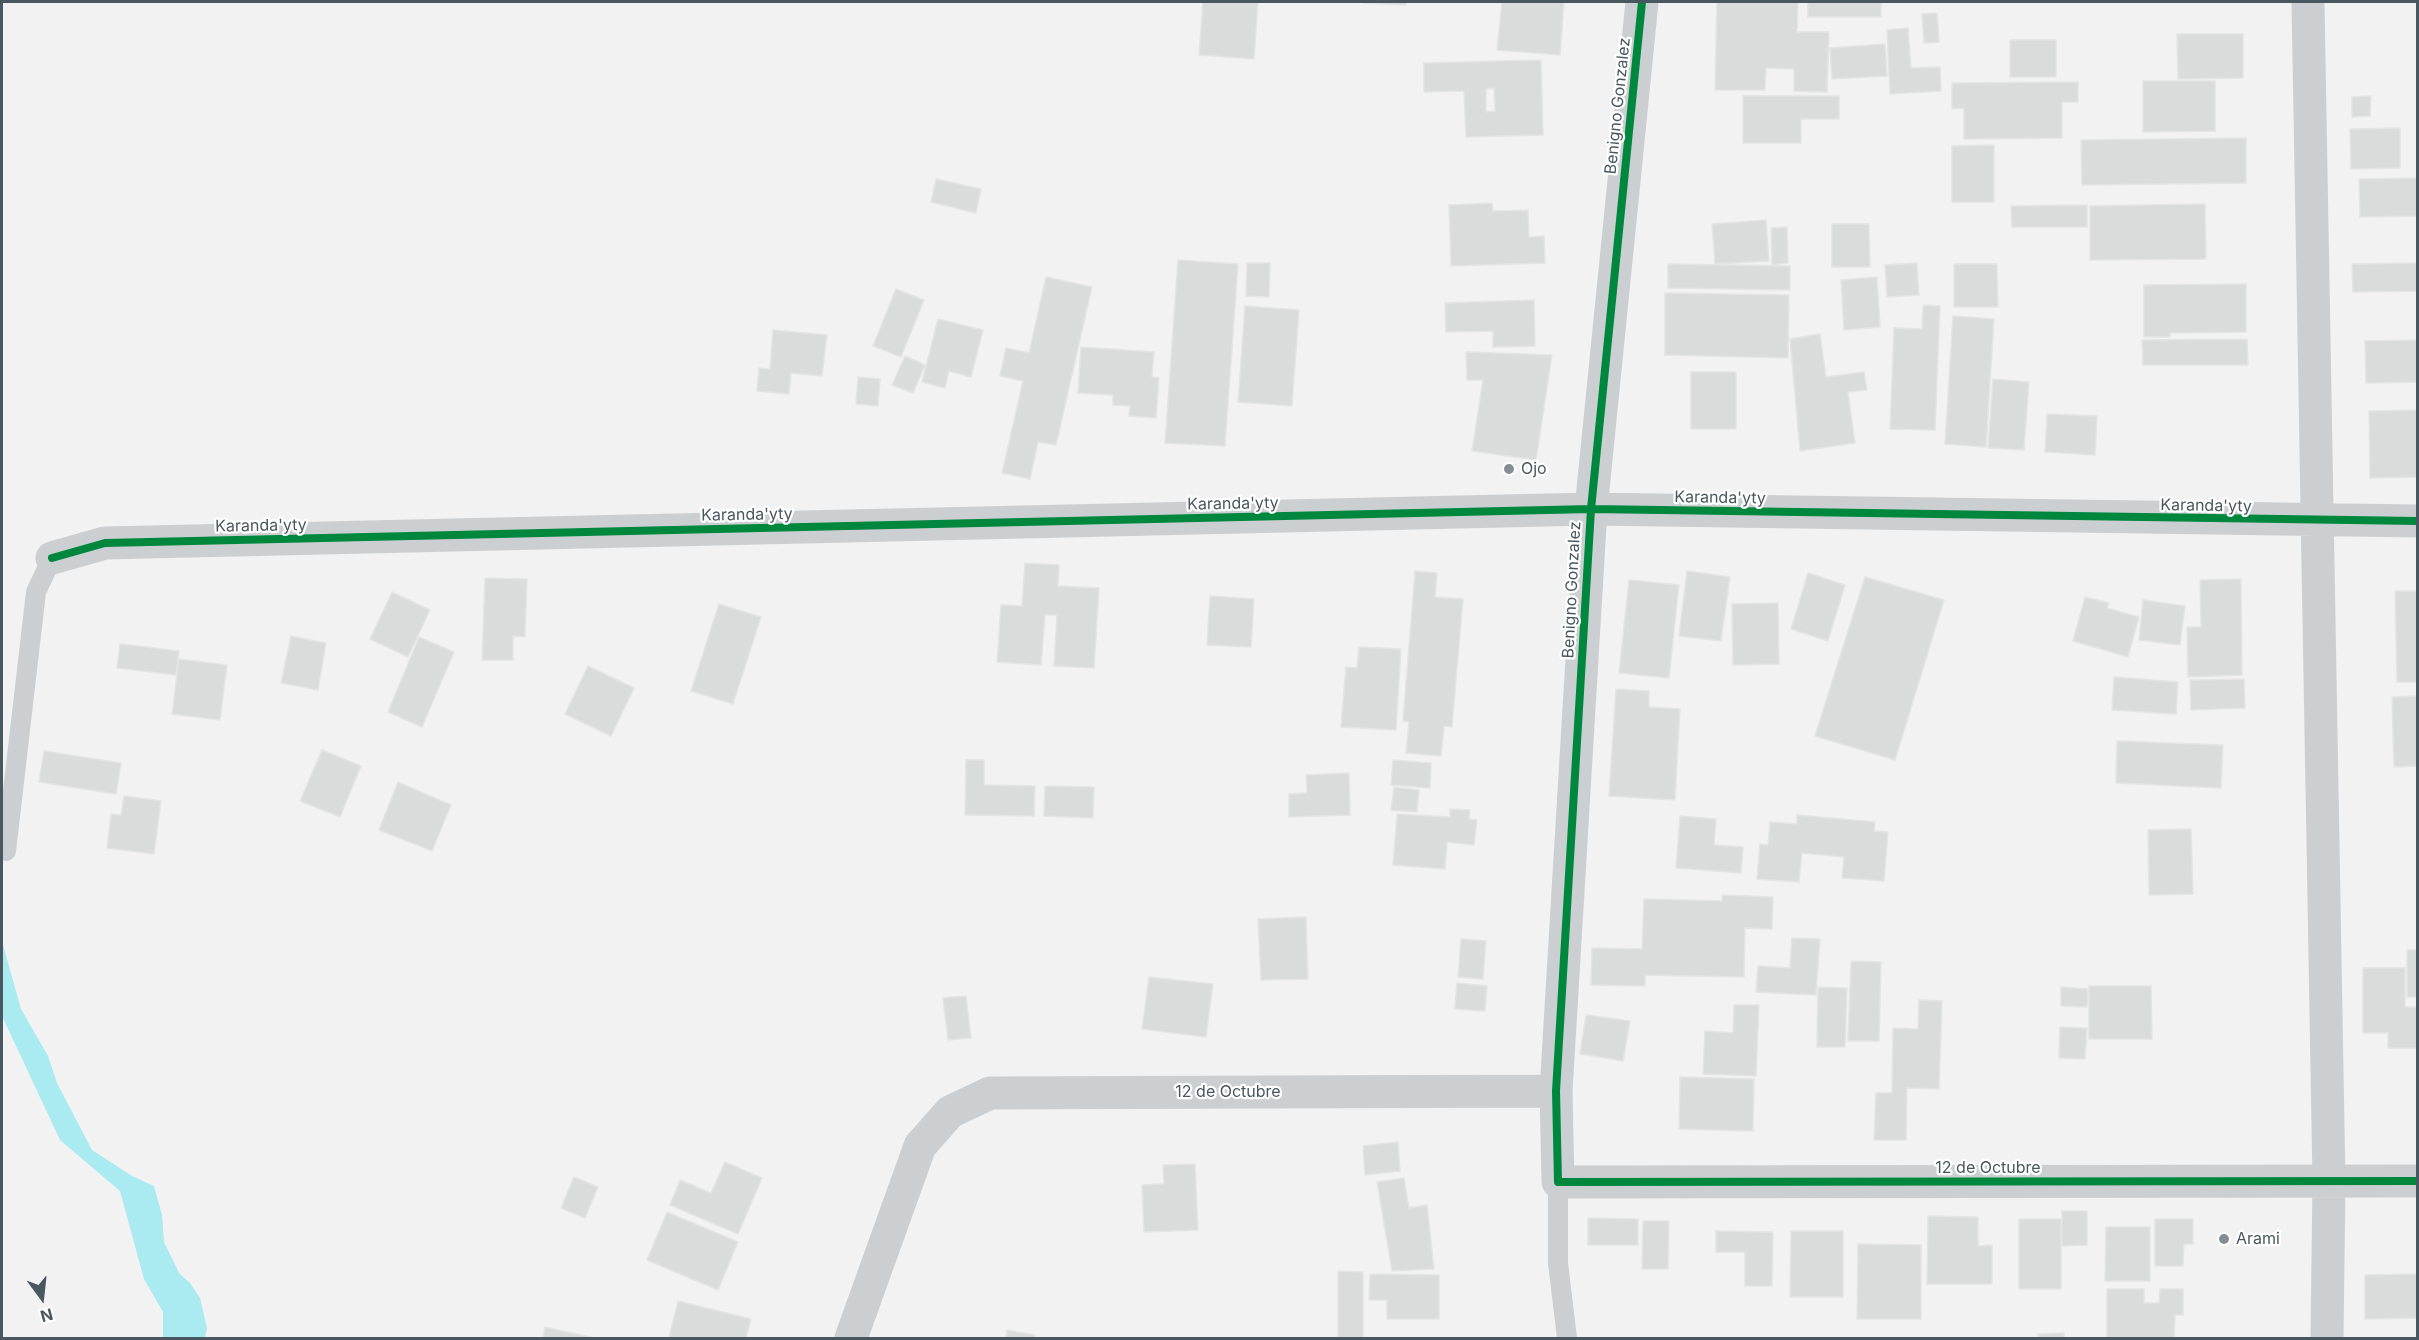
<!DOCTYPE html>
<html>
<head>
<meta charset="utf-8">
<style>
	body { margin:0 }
	#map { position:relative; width:2419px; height:1340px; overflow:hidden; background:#f3f2f2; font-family:Inter,sans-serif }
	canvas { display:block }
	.frame { position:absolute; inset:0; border:3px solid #485760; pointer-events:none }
	.north { position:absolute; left:12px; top:1268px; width:60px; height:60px; -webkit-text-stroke:4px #fff; paint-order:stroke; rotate:165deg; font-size:16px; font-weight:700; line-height:24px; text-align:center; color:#485760 }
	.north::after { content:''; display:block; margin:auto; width:21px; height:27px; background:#485760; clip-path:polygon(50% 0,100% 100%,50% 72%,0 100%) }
</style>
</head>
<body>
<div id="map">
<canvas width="2419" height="1340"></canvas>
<div class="frame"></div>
<div class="north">N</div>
</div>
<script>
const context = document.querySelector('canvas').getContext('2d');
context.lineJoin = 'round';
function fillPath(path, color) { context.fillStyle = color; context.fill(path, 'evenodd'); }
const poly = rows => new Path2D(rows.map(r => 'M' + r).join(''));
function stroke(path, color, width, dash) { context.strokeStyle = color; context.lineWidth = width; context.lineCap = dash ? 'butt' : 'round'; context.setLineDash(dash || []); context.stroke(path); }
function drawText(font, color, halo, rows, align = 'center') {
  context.font = font + ' Inter,sans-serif'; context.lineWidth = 4.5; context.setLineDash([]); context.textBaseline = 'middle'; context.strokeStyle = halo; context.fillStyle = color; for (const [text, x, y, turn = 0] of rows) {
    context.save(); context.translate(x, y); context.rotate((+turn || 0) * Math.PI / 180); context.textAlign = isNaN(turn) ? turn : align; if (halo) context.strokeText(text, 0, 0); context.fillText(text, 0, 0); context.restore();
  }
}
const water = poly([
	[2,941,21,1009,48,1056,57,1083,92,1150,132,1176,154,1186,162,1215,164,1242,179,1273,190,1283,200,1298,207,1328,205,1338,163,1338,163,1312,144,1279,120,1191,60,1140,2,1016]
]);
const building = poly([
	[1203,2,1258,2,1254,59,1199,55,1203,2],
	[1363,2,1406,2,1406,5,1363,3,1363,2],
	[1502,2,1564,2,1560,55,1497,50,1502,2],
	[1717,2,1798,2,1797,32,1829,32,1827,92,1794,91,1794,69,1766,68,1765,90,1715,90,1717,2],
	[1808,2,1881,2,1881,17,1808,17,1808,2],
	[1937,13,1939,42,1924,43,1922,14,1937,13],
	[1908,28,1911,68,1940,67,1941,91,1890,94,1887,30,1908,28],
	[2177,34,2243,34,2243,78,2178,79,2177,34],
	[2010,40,2056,40,2056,77,2010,77,2010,40],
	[1885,44,1887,76,1832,79,1830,48,1885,44],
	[1541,60,1543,135,1466,137,1464,91,1424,92,1424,63,1541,60],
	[1494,88,1495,111,1486,112,1486,89,1494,88],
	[2143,81,2215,81,2215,131,2143,132,2143,81],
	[2078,82,2078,102,2062,102,2062,138,1964,139,1964,108,1952,109,1952,83,2078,82],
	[1743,96,1839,96,1839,119,1801,119,1801,143,1743,143,1743,96],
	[2371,96,2370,116,2352,117,2352,97,2371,96],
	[2400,128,2400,168,2351,169,2350,129,2400,128],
	[2246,138,2246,183,2082,185,2081,140,2246,138],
	[1994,145,1994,202,1952,202,1952,146,1994,145],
	[2418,178,2418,216,2360,217,2359,179,2418,178],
	[936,179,981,189,976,213,931,202,936,179],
	[1492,203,1493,211,1528,210,1529,237,1544,236,1545,263,1451,266,1449,205,1492,203],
	[2205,204,2206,259,2090,260,2090,206,2205,204],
	[2087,205,2087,227,2012,227,2011,206,2087,205],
	[1766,220,1769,261,1715,264,1712,224,1766,220],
	[1832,224,1869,224,1870,267,1832,267,1832,224],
	[1787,227,1788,263,1772,265,1771,228,1787,227],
	[1178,260,1238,264,1225,446,1165,443,1178,260],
	[1247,263,1270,263,1269,297,1246,296,1247,263],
	[1917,263,1919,295,1887,297,1885,265,1917,263],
	[2418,263,2418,291,2353,292,2352,264,2418,263],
	[1668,264,1790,266,1790,290,1668,288,1668,264],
	[1954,264,1997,264,1998,307,1954,307,1954,264],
	[1046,277,1092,287,1056,445,1038,442,1030,479,1002,473,1023,381,1000,376,1006,348,1029,353,1046,277],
	[1877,277,1880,327,1844,330,1841,280,1877,277],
	[2246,284,2246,332,2170,333,2170,337,2144,337,2144,285,2246,284],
	[896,289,924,300,901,357,873,346,896,289],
	[1665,293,1789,295,1788,358,1665,355,1665,293],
	[1534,300,1535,346,1493,347,1493,331,1446,332,1445,303,1534,300],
	[1923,305,1940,306,1935,430,1890,429,1894,328,1922,329,1923,305],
	[1245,306,1299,310,1292,406,1238,402,1245,306],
	[1953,316,1994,319,1986,447,1945,444,1953,316],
	[938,319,983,330,971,377,949,371,945,388,922,382,938,319],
	[773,330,827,335,822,376,791,373,789,394,757,391,759,368,770,369,773,330],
	[1820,334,1826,377,1864,372,1867,390,1848,392,1855,443,1800,451,1790,339,1820,334],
	[2247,339,2248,365,2143,365,2142,340,2247,339],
	[2418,340,2418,382,2366,383,2365,341,2418,340],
	[1081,347,1154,352,1152,377,1159,378,1156,418,1129,416,1130,406,1113,405,1113,395,1078,393,1081,347],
	[1466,352,1552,355,1536,460,1472,451,1483,380,1467,380,1466,352],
	[905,356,925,365,913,393,892,385,905,356],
	[1691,372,1736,372,1736,429,1691,429,1691,372],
	[858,377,880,379,878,406,856,404,858,377],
	[1993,379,2029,382,2024,450,1988,448,1993,379],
	[2418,410,2418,477,2370,478,2369,411,2418,410],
	[2047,414,2097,416,2095,455,2045,452,2047,414],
	[1025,563,1059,565,1058,586,1099,588,1094,668,1054,666,1057,615,1045,615,1041,665,997,662,1001,605,1022,606,1025,563],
	[1415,571,1437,573,1435,597,1463,599,1452,727,1444,726,1441,756,1406,753,1409,722,1403,721,1415,571],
	[1687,571,1730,577,1721,641,1679,636,1687,571],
	[1808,573,1845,585,1828,641,1791,629,1808,573],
	[1865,577,1944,600,1895,760,1815,736,1865,577],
	[485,578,527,579,525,637,513,636,513,660,482,660,485,578],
	[2241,579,2242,675,2188,677,2187,627,2201,627,2200,580,2241,579],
	[1629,580,1679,585,1669,678,1619,673,1629,580],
	[2395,591,2418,591,2418,682,2397,682,2395,591],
	[392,592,430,610,408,657,370,639,392,592],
	[1210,596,1254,599,1251,647,1207,645,1210,596],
	[2085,597,2109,603,2107,608,2139,617,2128,657,2073,641,2085,597],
	[2143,600,2185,606,2180,645,2139,640,2143,600],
	[1778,603,1779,664,1733,665,1732,604,1778,603],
	[719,604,761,617,733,704,691,691,719,604],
	[291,636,326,643,318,690,281,683,291,636],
	[419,637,454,652,422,727,388,712,419,637],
	[120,644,179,651,176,675,117,668,120,644],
	[1359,647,1401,649,1396,730,1341,727,1346,667,1357,668,1359,647],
	[179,659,227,665,220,720,172,714,179,659],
	[588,666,634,688,611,736,565,714,588,666],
	[2114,677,2178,682,2176,714,2112,710,2114,677],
	[2244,679,2245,708,2191,710,2190,680,2244,679],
	[1616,689,1649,691,1649,707,1680,709,1675,800,1609,796,1616,689],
	[2418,696,2418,766,2394,767,2392,697,2418,696],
	[2117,741,2223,745,2221,788,2116,783,2117,741],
	[322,750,361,766,340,817,300,801,322,750],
	[44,751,121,763,116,794,39,782,44,751],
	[966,760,984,760,984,785,1035,786,1034,816,965,815,966,760],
	[1393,760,1431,763,1430,788,1391,785,1393,760],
	[1349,773,1350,815,1289,817,1289,794,1307,793,1306,775,1349,773],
	[398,782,451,805,432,851,379,830,398,782],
	[1045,786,1094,787,1093,818,1044,816,1045,786],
	[1394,787,1419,790,1417,812,1391,810,1394,787],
	[124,796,161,801,154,854,107,848,111,814,121,815,124,796],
	[1450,809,1470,810,1469,819,1477,820,1474,845,1447,842,1445,869,1393,865,1397,814,1450,817,1450,809],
	[1797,815,1875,822,1874,831,1888,832,1884,881,1842,878,1844,857,1802,853,1799,882,1757,879,1760,844,1768,845,1770,822,1797,824,1797,815],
	[1680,816,1716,819,1714,845,1743,847,1741,873,1676,868,1680,816],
	[2191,829,2193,894,2149,895,2148,830,2191,829],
	[1722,895,1773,897,1772,929,1745,928,1744,977,1645,975,1645,986,1591,985,1592,948,1642,949,1644,899,1722,901,1722,895],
	[1306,917,1308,979,1261,980,1258,919,1306,917],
	[1792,938,1820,939,1816,995,1756,992,1758,966,1790,968,1792,938],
	[1461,939,1486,941,1483,979,1458,977,1461,939],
	[2407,950,2418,950,2418,997,2407,997,2407,950],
	[1851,961,1881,962,1879,1041,1848,1041,1851,961],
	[2363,968,2405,968,2405,1007,2418,1007,2418,1048,2388,1048,2388,1033,2363,1033,2363,968],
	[1149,977,1213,984,1206,1037,1142,1029,1149,977],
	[1457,983,1487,986,1485,1011,1455,1009,1457,983],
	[2089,986,2151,986,2152,1039,2089,1039,2089,986],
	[1818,987,1847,988,1845,1047,1817,1047,1818,987],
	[2061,987,2088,989,2087,1007,2061,1006,2061,987],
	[966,996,971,1038,948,1040,943,998,966,996],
	[1919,1000,1942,1001,1939,1089,1907,1088,1906,1140,1874,1140,1876,1093,1892,1093,1893,1028,1918,1029,1919,1000],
	[1734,1005,1759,1005,1756,1076,1703,1074,1705,1031,1733,1033,1734,1005],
	[1586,1015,1630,1021,1623,1061,1580,1054,1586,1015],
	[2060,1027,2087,1028,2085,1059,2059,1058,2060,1027],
	[1680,1077,1754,1079,1753,1131,1679,1129,1680,1077],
	[1398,1142,1400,1171,1365,1175,1363,1146,1398,1142],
	[725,1162,762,1178,738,1234,670,1205,680,1180,711,1193,725,1162],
	[1195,1164,1198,1230,1144,1232,1142,1185,1164,1184,1163,1165,1195,1164],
	[574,1177,598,1187,585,1218,561,1208,574,1177],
	[1404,1178,1409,1208,1427,1205,1434,1269,1392,1271,1377,1182,1404,1178],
	[2062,1211,2087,1211,2087,1245,2062,1246,2062,1211],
	[667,1212,738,1242,718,1290,647,1260,667,1212],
	[1928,1216,1978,1217,1978,1246,1992,1245,1992,1284,1927,1284,1928,1216],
	[1588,1218,1638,1219,1638,1245,1588,1245,1588,1218],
	[2019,1219,2061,1219,2061,1289,2019,1289,2019,1219],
	[2155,1219,2193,1219,2193,1244,2184,1244,2183,1266,2155,1266,2155,1219],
	[1643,1221,1669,1221,1668,1269,1642,1269,1643,1221],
	[2106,1227,2150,1227,2150,1281,2105,1281,2106,1227],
	[1716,1231,1773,1232,1772,1286,1745,1286,1745,1252,1716,1252,1716,1231],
	[1791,1231,1843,1231,1843,1297,1790,1297,1791,1231],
	[1858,1244,1921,1245,1921,1319,1857,1319,1858,1244],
	[1338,1271,1363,1272,1363,1338,1338,1338,1338,1271],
	[1370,1274,1439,1275,1439,1319,1387,1319,1387,1300,1369,1300,1370,1274],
	[2418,1274,2418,1318,2365,1319,2365,1275,2418,1274],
	[2107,1289,2144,1289,2144,1303,2159,1303,2160,1289,2183,1289,2183,1315,2175,1315,2174,1338,2107,1338,2107,1289],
	[678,1301,751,1319,746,1338,669,1338,678,1301],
	[545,1327,594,1338,543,1338,545,1327],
	[1007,1330,1035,1335,1034,1338,1006,1338,1007,1330],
	[2064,1333,2064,1338,2039,1338,2038,1334,2064,1333]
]);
const service = poly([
	[6,851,36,592,52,558],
	[1558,1182,1558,1263,1567,1338]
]);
const minor = poly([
	[1642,2,1591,509,1556,1091,1558,1182,2418,1181],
	[2308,2,2329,1181,2327,1338],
	[52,558,105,543,1591,509,2418,521],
	[851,1338,920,1146,950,1112,990,1093,1556,1091]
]);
const cycleway = poly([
	[1642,2,1591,509,1556,1091,1558,1182,2418,1181],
	[52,558,105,543,1591,509,2418,521]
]);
const markers = [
	[1509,469,6,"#848d93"],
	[2224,1239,6,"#848d93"]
];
const streetNames = [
	["Benigno Gonzalez",1618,106,-84],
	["Karanda'yty",1720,498,1],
	["Karanda'yty",1233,504,-1],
	["Karanda'yty",2206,506,1],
	["Karanda'yty",747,515,-1],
	["Karanda'yty",261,526,-1],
	["Benigno Gonzalez",1572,590,-87],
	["12 de Octubre",1228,1092],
	["12 de Octubre",1988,1168]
];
const poiNames = [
	["Ojo",1521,469],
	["Arami",2236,1239]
];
fillPath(water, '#aaeaf1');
fillPath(building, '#dadbdb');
stroke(building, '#e4e4e5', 1.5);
stroke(service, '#cccfd1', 20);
stroke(minor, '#cccfd1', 33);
stroke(cycleway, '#00873e', 8);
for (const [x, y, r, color] of markers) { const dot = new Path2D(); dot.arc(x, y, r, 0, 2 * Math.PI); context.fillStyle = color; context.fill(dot); stroke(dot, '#fff', 2); }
drawText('16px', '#485760', '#fff', streetNames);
drawText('16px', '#485760', '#fff', poiNames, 'left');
</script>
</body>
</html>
